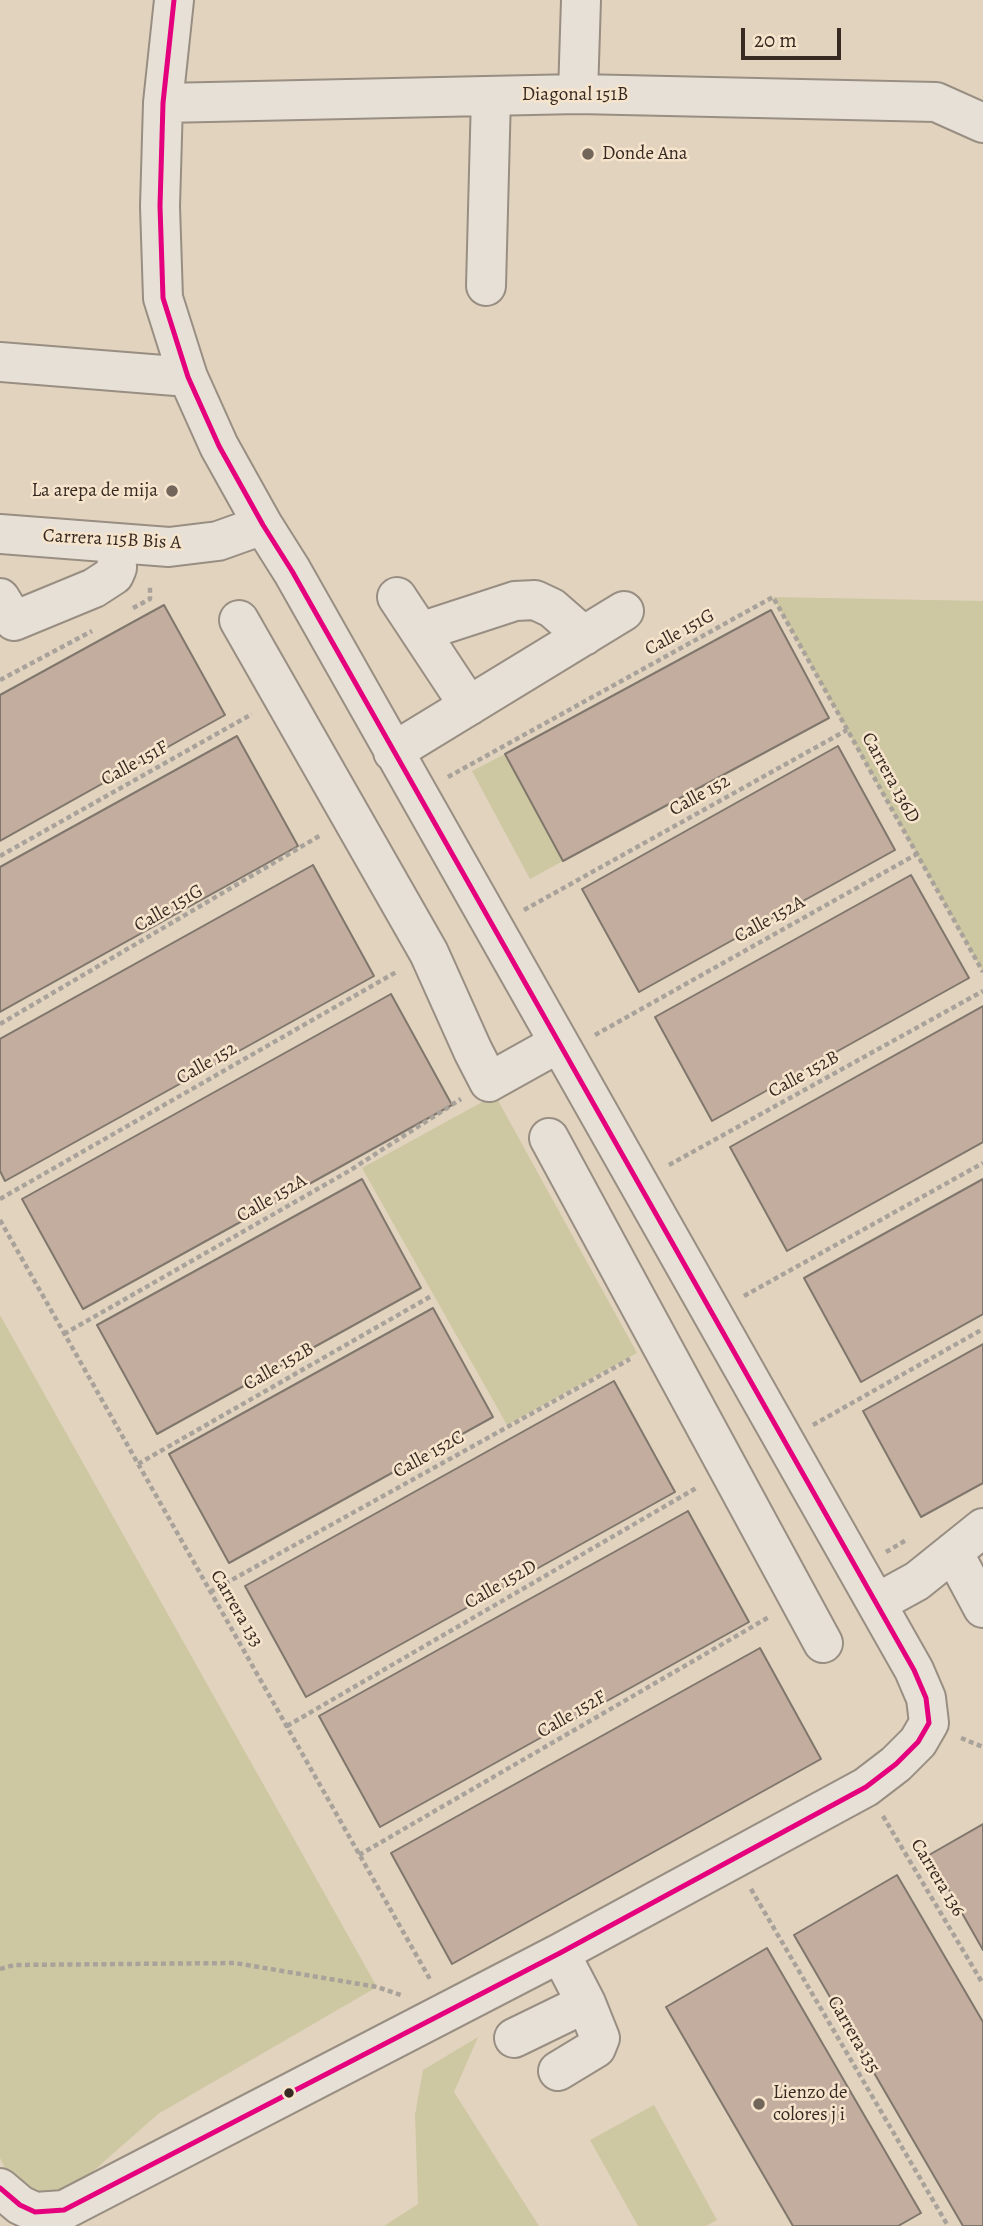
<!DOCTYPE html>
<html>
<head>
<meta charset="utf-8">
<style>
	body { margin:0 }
	#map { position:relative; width:983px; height:2226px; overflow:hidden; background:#e2d3bf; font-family:Alegreya,serif }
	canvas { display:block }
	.scale { position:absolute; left:741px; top:28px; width:100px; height:32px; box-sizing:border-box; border:4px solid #362a22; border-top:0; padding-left:9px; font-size:21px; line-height:24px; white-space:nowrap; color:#362a22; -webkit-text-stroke:5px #f6e4cc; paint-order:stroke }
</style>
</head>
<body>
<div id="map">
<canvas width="983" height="2226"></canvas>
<div class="scale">20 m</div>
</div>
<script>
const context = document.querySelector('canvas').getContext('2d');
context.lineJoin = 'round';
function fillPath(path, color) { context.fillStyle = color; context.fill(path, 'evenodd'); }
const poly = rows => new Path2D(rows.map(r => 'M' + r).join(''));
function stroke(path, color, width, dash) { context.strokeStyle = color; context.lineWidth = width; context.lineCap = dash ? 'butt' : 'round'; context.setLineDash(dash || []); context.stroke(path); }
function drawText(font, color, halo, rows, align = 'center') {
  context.font = font + ' Alegreya,serif'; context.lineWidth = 5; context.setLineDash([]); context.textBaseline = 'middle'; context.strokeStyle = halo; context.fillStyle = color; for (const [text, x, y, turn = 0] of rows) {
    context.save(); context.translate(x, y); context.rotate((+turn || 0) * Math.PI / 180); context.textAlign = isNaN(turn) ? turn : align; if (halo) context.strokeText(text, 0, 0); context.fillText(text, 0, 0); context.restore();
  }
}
const green = poly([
	[773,597,983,601,983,972,847,730],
	[505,754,563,861,530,879,472,771],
	[495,1095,637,1353,507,1425,362,1168],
	[0,1315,377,1987,158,2114,82,2181,56,2195,34,2198,13,2184,0,2158],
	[478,2037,454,2092,539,2226,384,2226,418,2204,415,2115,423,2070],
	[654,2105,717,2220,706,2226,638,2226,590,2140]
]);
const building = poly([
	[164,605,225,715,0,841,0,695,164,605],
	[771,610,829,718,563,861,505,754,771,610],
	[237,736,298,846,0,1012,0,867,237,736],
	[838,746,895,850,639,992,582,889,838,746],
	[313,865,374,976,5,1181,0,1171,0,1039,313,865],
	[911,875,969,978,712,1121,655,1017,911,875],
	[391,994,452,1105,83,1309,22,1199,391,994],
	[983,1006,983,1142,787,1251,730,1147,983,1006],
	[362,1179,421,1288,157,1434,97,1325,362,1179],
	[983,1179,983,1314,861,1382,804,1278,983,1179],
	[433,1308,493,1417,229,1563,169,1454,433,1308],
	[983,1344,983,1483,921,1517,863,1411,983,1344],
	[614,1381,675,1492,306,1697,245,1586,614,1381],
	[688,1511,749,1622,380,1827,319,1716,688,1511],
	[760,1648,821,1759,452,1964,391,1853,760,1648],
	[983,1824,983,1950,929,1855,983,1824],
	[897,1875,983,2022,983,2226,963,2226,794,1935,897,1875],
	[767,1948,921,2213,898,2226,793,2226,666,2007,767,1948]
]);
const path = poly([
	[133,608,150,599,150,585],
	[0,680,92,631],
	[448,777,773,597,983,972],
	[0,856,252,714],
	[524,910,847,730],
	[0,1024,321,835],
	[595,1035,917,854],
	[669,1165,983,991],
	[0,1199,398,971],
	[0,1220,431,1981],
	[744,1296,983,1163],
	[64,1334,349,1171,461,1099],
	[813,1425,983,1329],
	[138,1464,433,1295],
	[886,1552,908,1539],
	[210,1592,630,1359],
	[287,1726,698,1487],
	[961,1738,983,1747],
	[883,1816,983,1984],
	[359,1855,769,1617],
	[751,1889,948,2226],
	[0,1969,14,1965,235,1963,377,1987,401,1995]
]);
const minor = poly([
	[578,94,581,0],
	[163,103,578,94,936,102,983,123],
	[486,286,491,96],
	[0,362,188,377],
	[0,534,169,547,218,541,263,525],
	[397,597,469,706],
	[0,598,14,621,94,588,114,575,117,568,116,543],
	[239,620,429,953,473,1051,489,1082,559,1043],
	[420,632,515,601,535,600,552,608,584,636],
	[393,752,624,611],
	[549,1138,823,1643],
	[953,1552,983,1608],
	[877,1603,917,1581,983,1528],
	[514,2038,586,2003],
	[558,2071,596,2048,600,2038,586,2003,560,1953],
	[0,2188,20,2205,35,2212,64,2210,560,1953,866,1787,896,1764,918,1742,929,1723,926,1698,914,1670,292,571,263,525,219,446,188,377,163,298,160,206,163,103,174,0]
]);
const bus1 = poly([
	[0,2188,20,2205,35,2212,64,2210,560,1953,866,1787,896,1764,918,1742,929,1723,926,1698,914,1670,292,571,263,525,219,446,188,377,163,298,160,206,163,103,174,0]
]);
const markers = [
	[588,154,7,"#726559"],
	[172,491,7,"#726559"],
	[289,2093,6,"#362a22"],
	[759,2104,7,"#726559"]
];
const streetNames = [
	["Diagonal 151B",575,95],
	["Carrera 115B Bis A",112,540,3],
	["Calle 151G",680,633,-29],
	["Calle 151F",135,764,-29],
	["Carrera 136D",890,778,61],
	["Calle 152",700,796,-29],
	["Calle 151G",169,909,-30],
	["Calle 152A",770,920,-29],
	["Calle 152",207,1064,-30],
	["Calle 152B",804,1075,-29],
	["Calle 152A",272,1199,-30],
	["Calle 152B",279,1367,-30],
	["Calle 152C",429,1455,-29],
	["Calle 152D",501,1585,-30],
	["Carrera 133",236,1609,60],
	["Calle 152F",572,1715,-30],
	["Carrera 136",937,1878,59],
	["Carrera 135",853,2035,60]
];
const poiNames = [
	["Donde Ana",602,154],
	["La arepa de mija",158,491,"right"],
	["Lienzo de",773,2093],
	["colores j i",773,2115]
];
fillPath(green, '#cdc7a2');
fillPath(building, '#c3ad9f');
stroke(building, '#80776c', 2);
stroke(minor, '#988e82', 42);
stroke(path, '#a8a29a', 4.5, [5, 3.5]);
stroke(minor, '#e7e0d6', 38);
stroke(bus1, '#e5007d', 5);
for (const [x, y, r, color] of markers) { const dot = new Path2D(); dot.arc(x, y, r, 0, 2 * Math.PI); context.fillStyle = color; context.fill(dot); stroke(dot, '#f6e4cc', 2.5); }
drawText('19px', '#362a22', '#f6e4cc', streetNames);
drawText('19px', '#362a22', '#f6e4cc', poiNames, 'left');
</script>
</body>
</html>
